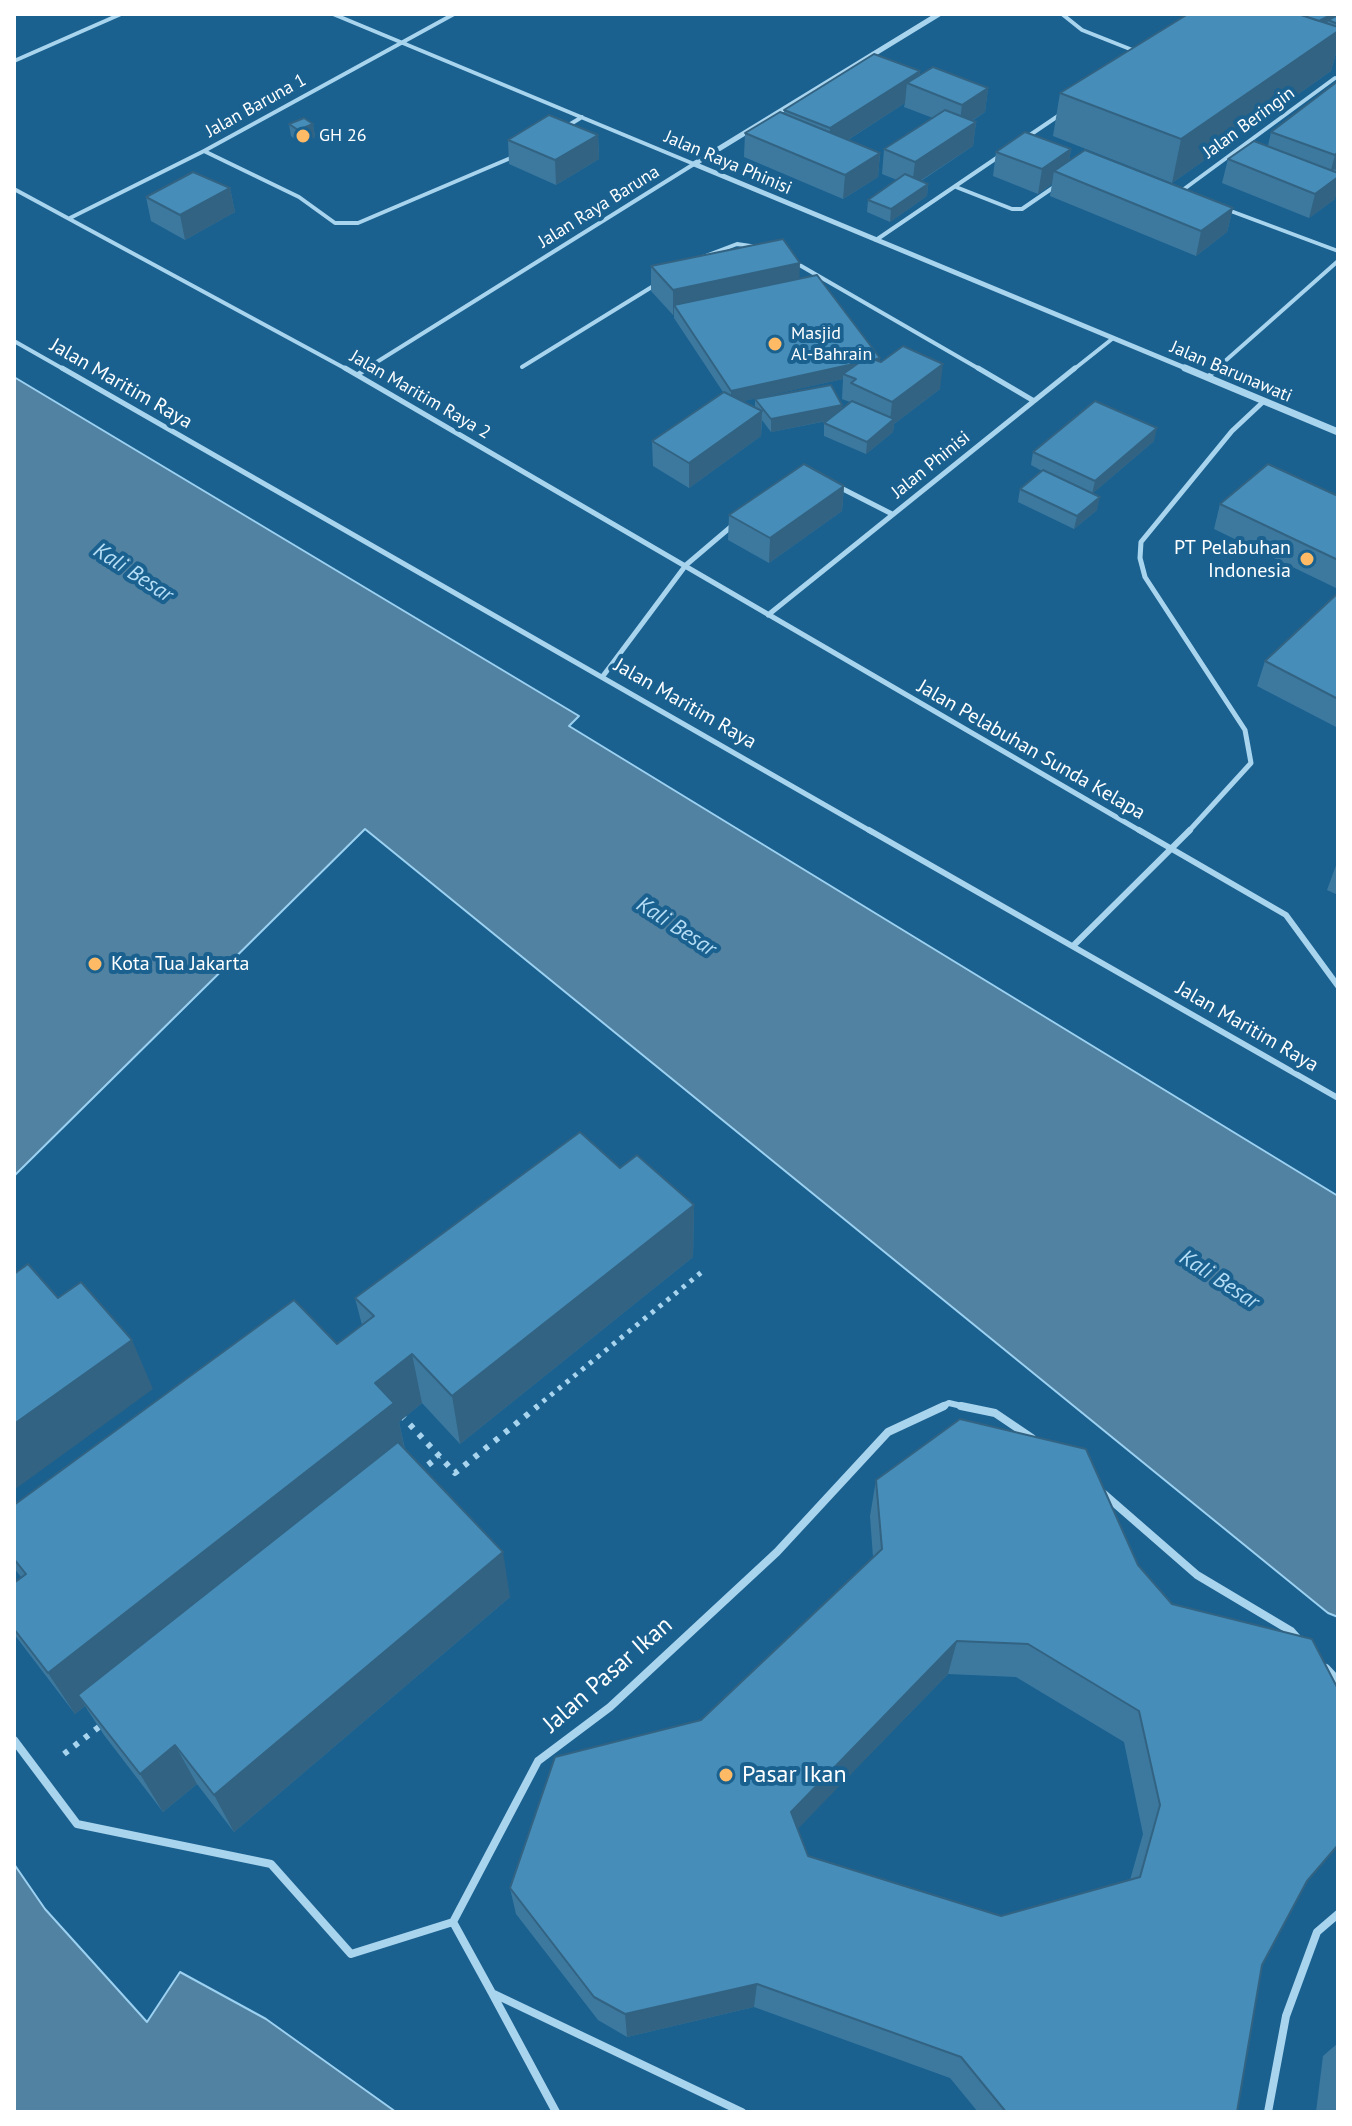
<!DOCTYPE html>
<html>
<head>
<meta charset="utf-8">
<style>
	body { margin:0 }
	#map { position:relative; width:1352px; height:2126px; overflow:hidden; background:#1a6190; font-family:"PT Sans",sans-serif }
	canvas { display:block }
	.frame { position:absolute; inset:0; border:16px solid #fff; pointer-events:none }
</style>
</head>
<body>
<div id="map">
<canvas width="1352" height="2126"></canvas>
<div class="frame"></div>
</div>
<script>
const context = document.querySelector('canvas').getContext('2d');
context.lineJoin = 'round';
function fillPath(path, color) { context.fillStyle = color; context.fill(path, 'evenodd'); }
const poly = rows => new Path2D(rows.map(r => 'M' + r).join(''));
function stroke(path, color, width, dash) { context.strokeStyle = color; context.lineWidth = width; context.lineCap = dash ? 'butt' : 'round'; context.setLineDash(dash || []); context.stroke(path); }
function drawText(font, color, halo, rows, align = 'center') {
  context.font = font + ' "PT Sans",sans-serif'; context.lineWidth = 8; context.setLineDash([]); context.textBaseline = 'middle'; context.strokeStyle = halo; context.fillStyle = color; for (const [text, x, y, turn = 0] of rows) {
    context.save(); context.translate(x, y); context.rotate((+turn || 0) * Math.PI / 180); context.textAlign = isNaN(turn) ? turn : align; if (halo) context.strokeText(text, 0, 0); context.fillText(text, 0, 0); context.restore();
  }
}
const water = poly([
	[14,377,579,716,569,726,1338,1196,1338,1617,1328,1613,365,829,14,1176,14,377],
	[14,1864,45,1909,147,2022,180,1972,266,2019,396,2112,14,2112,14,1864]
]);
const pathFar1 = poly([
	[535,1408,703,1271]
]);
const path = poly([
	[401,1415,455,1473,538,1406],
	[418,1473,439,1456],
	[64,1754,104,1723]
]);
const serviceFar3 = poly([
	[333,14,694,164],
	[1062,14,1082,30,1135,51],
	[14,61,121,14],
	[564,128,582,117],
	[1027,137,1061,114],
	[204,151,299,197,335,223,358,223,513,157],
	[956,187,1012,209,1022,209,1057,185],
	[14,189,348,370],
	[1180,192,1335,78],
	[1228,210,1338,251],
	[70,218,204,151,454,14],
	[876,240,1001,155],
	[695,260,737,244,757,247],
	[796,263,981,370],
	[14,341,65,370],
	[522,367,655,285],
	[364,370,694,164],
	[1073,370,1112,339],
	[1215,370,1338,261]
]);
const serviceFar2 = poly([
	[62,368,872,832],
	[345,368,1142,832],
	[978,368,1034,401],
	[357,375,368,368],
	[1208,377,1218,368],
	[839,487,892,514],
	[768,615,1075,368],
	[603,676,686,565,733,525],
	[1188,832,1251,763,1245,730,1145,577,1140,558,1141,542,1232,431,1264,401]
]);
const serviceFar1 = poly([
	[869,830,1338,1098],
	[1139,830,1286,915,1338,986],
	[1073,946,1190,830],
	[939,1408,949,1403,970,1408]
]);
const service = poly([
	[961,1406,995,1413,1032,1438],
	[1104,1494,1197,1575,1291,1631,1299,1640],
	[1326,1668,1338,1681],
	[14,1740,77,1824,271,1864,351,1954,453,1922],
	[492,1993,556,2112],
	[742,2112,492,1993,453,1922,538,1761,610,1707,777,1552,888,1432,944,1406],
	[1268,2112,1286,2016,1317,1932,1338,1914]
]);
const minorFar1 = poly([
	[694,164,1190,370],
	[694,164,939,14]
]);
const minor = poly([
	[1185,368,1338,432]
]);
const wall = poly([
	[1338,14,1338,46,1331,71,1172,183,1053,136,1060,93],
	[920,71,920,75,988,88,985,112,972,121,976,122,973,146,921,181,928,184,927,196,890,222,867,212,868,200,897,180,882,174,884,149,933,118,904,107,905,103,848,140,880,153,878,177,843,199,744,157,745,133,784,114,784,110],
	[1338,81,1338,197,1335,196,1335,199,1309,218,1222,183,1228,159,1268,146,1271,132],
	[289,124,313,124,315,137,300,143,291,136],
	[598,135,599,159,556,185,509,164,508,140],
	[1071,149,1069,161,1233,208,1227,232,1196,256,1050,196,1052,184,1038,194,993,176,996,152],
	[230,188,235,212,185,240,151,221,146,197],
	[651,266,799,279,880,358,879,362,940,389,894,424,893,432,866,454,824,436,824,423,827,421,771,432,762,420,761,436,689,488,653,466,652,441,723,392,674,318,674,314,673,315,651,291],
	[843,379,842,399,850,402,842,409,842,405,755,399,755,407,743,401],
	[1154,441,1093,493,1097,510,1074,529,1018,502,1020,489,1042,471,1031,465,1033,452],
	[844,486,842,511,769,563,728,540,729,515],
	[1338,496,1338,589,1214,529,1220,504],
	[1338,593,1338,728,1257,686,1265,661],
	[1338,860,1338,895,1327,890],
	[620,1168,694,1205,693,1257,460,1444,422,1403,399,1422,405,1449,510,1597,234,1832,197,1784,163,1812,104,1735,85,1706,75,1714,14,1634,14,1583,21,1577,14,1568,14,1505,337,1344,362,1325,355,1298],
	[876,1480,1138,1565,1306,1882,1262,1965,1237,2112,978,2112,950,2078,754,2007,627,2037,598,2020,516,1914,510,1888,701,1720,873,1557,870,1516],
	[948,1674,1016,1677,1124,1742,1143,1834,1130,1880,1001,1916,808,1856,797,1829],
	[1338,2043,1338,2112,1316,2112,1323,2056]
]);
const shadedWall = poly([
	[1333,14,1338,14,1338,22,1328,20,1326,28,1308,26],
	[1338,31,1338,46,1331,71,1172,183,1181,139],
	[920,71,918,88,907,83,905,103,829,152,830,128],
	[988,88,985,112,959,129,962,105],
	[976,122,973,146,912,186,915,162],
	[313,124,315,137,300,143,298,130],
	[598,135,599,159,556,185,555,160],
	[1071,149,1067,173,1054,171,1052,184,1038,194,1042,169],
	[1338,152,1338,171,1334,169,1330,183,1338,177,1338,186,1335,199,1309,218,1315,194,1327,185,1335,155],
	[880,153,878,177,843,199,845,175],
	[928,184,927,196,890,222,891,209],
	[230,188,235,212,185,240,180,215],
	[1233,208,1227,232,1196,256,1201,231],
	[800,263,799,288,674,305,674,314,673,315,673,290],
	[880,358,879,371,843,374,843,379,731,404,731,391],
	[943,364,940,389,894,424,893,432,866,454,867,442,890,422,892,402],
	[842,405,841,418,771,432,771,419],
	[762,411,761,436,689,488,689,463],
	[1157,428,1154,441,1092,494,1095,481],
	[844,486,842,511,769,563,770,538],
	[1100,497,1097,510,1074,529,1077,516],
	[694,1205,693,1257,460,1444,452,1396],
	[132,1340,153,1389,14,1490,14,1424],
	[412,1354,422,1403,399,1422,405,1451,78,1695,85,1706,75,1714,48,1673,375,1383],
	[503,1552,510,1597,234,1832,214,1795],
	[957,1641,948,1674,787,1840,791,1812],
	[175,1745,197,1784,163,1812,140,1774],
	[757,1984,754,2007,627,2037,625,2014]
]);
const building = poly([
	[1188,14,1298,14,1338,27,1338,31,1181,139,1060,93,1188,14],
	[1298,14,1333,14,1319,21,1298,14],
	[1338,15,1338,24,1328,20,1338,15],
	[874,54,920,71,830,128,784,110,874,54],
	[933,67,988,88,962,105,907,83,933,67],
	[1338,81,1338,152,1335,155,1271,132,1338,81],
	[945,110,976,122,915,162,884,149,945,110],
	[780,112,880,153,845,175,745,133,780,112],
	[549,115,598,135,555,160,508,140,549,115],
	[304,118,313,124,298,130,289,124,304,118],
	[1025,132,1071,149,1042,169,996,152,1025,132],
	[1254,141,1338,173,1338,177,1315,194,1228,159,1254,141],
	[1085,150,1233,208,1201,231,1054,171,1085,150],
	[193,172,230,188,180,215,146,197,193,172],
	[905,174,928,184,891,209,868,200,905,174],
	[783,239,800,263,673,290,651,266,783,239],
	[817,275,880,358,874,360,867,357,858,363,731,391,674,305,817,275],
	[903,346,943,364,892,402,851,383,856,379,843,374,867,357,881,362,903,346],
	[831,385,842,405,771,419,755,399,831,385],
	[724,392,762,411,689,463,652,441,724,392],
	[852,401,894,419,867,442,824,423,852,401],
	[1095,401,1157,428,1095,481,1033,452,1095,401],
	[804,464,844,486,770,538,729,515,804,464],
	[1268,464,1338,496,1338,560,1220,504,1268,464],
	[1043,470,1100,497,1077,516,1020,489,1043,470],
	[1338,593,1338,699,1265,661,1338,593],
	[580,1132,620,1168,637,1155,694,1205,452,1396,412,1354,375,1383,394,1403,48,1673,14,1629,14,1583,26,1574,14,1559,14,1505,294,1300,337,1344,374,1316,355,1298,580,1132],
	[28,1264,58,1298,81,1282,132,1340,14,1424,14,1274,28,1264],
	[960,1419,1086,1449,1138,1565,1172,1604,1312,1639,1338,1689,1338,1845,1307,1881,1262,1965,1237,2112,1006,2112,961,2057,757,1984,625,2014,594,1997,510,1888,555,1757,701,1720,882,1549,876,1480,960,1419],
	[957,1641,1028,1644,1139,1711,1160,1805,1140,1877,1001,1916,808,1856,791,1812,957,1641],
	[398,1442,503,1552,214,1795,175,1745,140,1774,78,1695,398,1442]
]);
const markers = [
	[303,136,8,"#ffba66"],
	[775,344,8,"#ffba66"],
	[1307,559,8,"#ffba66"],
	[95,964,8,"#ffba66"],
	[726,1775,8,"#ffba66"]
];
const farStreetnames = [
	["Jalan Baruna 1",256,106,-29],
	["Jalan Beringin",1249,123,-36],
	["Jalan Raya Phinisi",728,163,23],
	["Jalan Raya Baruna",599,207,-32],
	["Jalan Barunawati",1231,372,23],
	["Jalan Maritim Raya 2",420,395,30],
	["Jalan Phinisi",931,465,-39]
];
const farPoinames = [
	["GH 26",319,136],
	["Masjid",791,334],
	["Al-Bahrain",791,355]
];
const streetNames = [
	["Jalan Maritim Raya",121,384,30],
	["Jalan Maritim Raya",685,704,30],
	["Jalan Pelabuhan Sunda Kelapa",1031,750,30],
	["Jalan Maritim Raya",1247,1027,30]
];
const poiNames = [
	["PT Pelabuhan",1291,548],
	["Indonesia",1291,571],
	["Kota Tua Jakarta",111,964,"left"]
];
const waterNames = [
	["Kali Besar",133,573,33],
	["Kali Besar",676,927,33],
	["Kali Besar",1219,1280,33]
];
const nearStreetnames = [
	["Jalan Pasar Ikan",608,1675,-41]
];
const nearPoinames = [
	["Pasar Ikan",742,1775]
];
fillPath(water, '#5182a2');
stroke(water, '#9cd1f1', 2);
stroke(pathFar1, '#a9d4ee', 5, [4, 6]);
stroke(path, '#a9d4ee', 6, [5, 8]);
stroke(serviceFar3, '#a9d4ee', 4);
stroke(serviceFar2, '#a9d4ee', 5);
stroke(serviceFar1, '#a9d4ee', 6);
stroke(service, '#a9d4ee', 8);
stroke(minorFar1, '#a9d4ee', 5);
stroke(minor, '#a9d4ee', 7);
fillPath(wall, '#3d799f');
fillPath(shadedWall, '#326382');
fillPath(building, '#478db9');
stroke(building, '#326382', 2);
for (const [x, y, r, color] of markers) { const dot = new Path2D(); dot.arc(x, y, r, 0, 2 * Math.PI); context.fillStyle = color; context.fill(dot); stroke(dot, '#1a6190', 3); }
drawText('18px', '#fff', '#1a6190', farStreetnames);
drawText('18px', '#fff', '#1a6190', farPoinames, 'left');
drawText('20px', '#fff', '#1a6190', streetNames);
drawText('20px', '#fff', '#1a6190', poiNames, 'right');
drawText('italic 22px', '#b5ddf5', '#1a6190', waterNames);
drawText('24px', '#fff', '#1a6190', nearStreetnames);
drawText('24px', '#fff', '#1a6190', nearPoinames, 'left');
</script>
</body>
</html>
